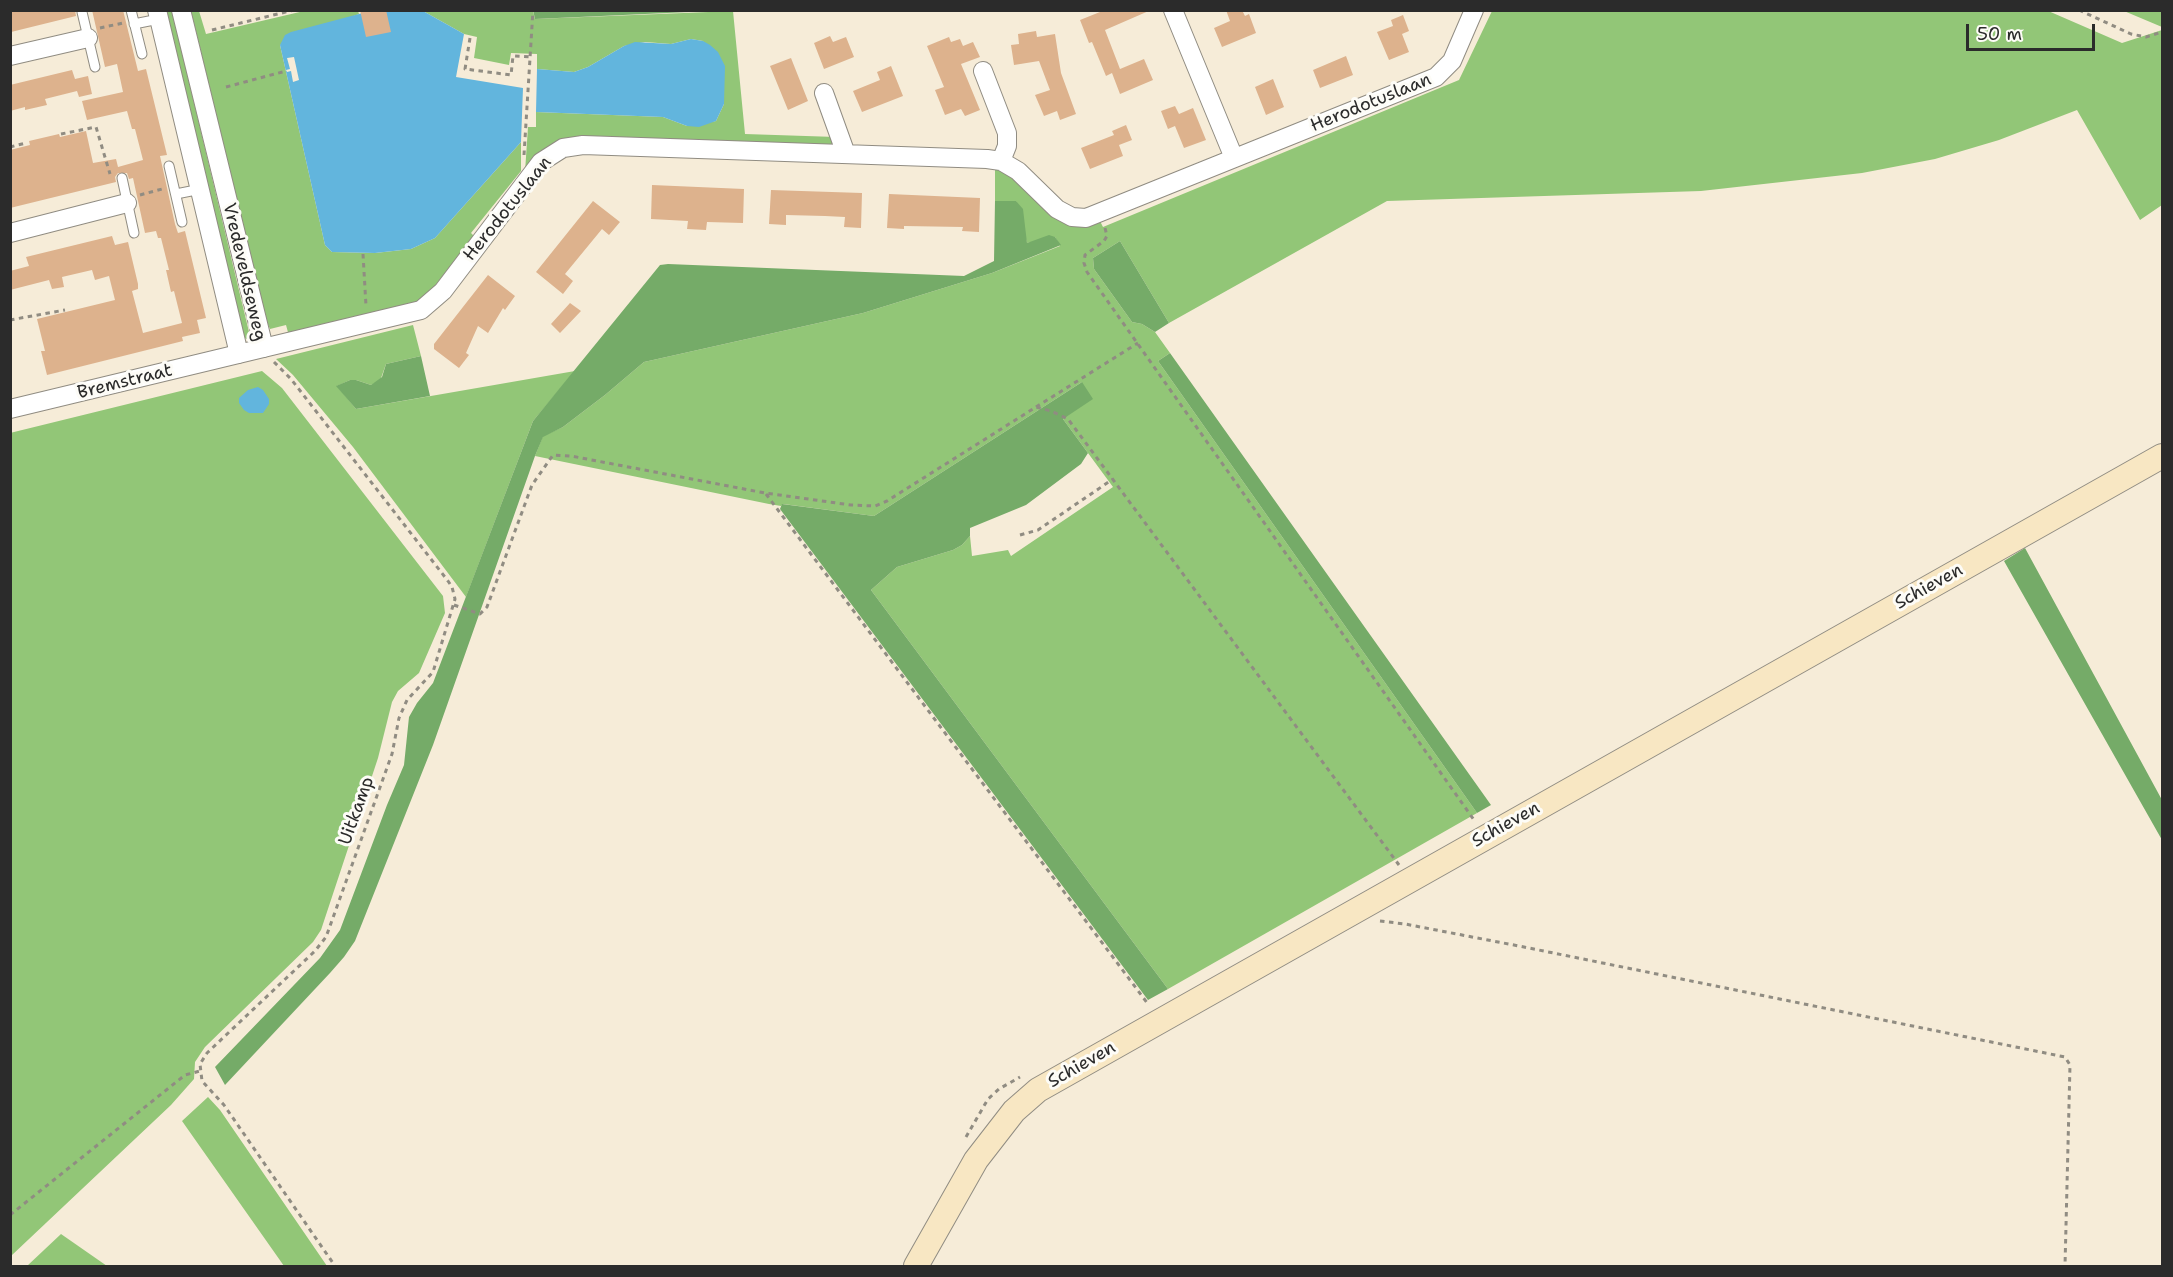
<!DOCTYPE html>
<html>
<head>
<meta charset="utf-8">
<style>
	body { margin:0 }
	#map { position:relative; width:2173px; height:1277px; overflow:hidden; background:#f6ecd8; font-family:"Shantell Sans",sans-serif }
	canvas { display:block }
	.frame { position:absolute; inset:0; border:12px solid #2b2b2b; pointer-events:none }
	.scale { position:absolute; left:1966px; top:24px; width:129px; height:27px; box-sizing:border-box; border:3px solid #2b2b2b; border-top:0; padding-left:8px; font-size:18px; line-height:21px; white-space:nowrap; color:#2b2b2b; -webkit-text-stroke:4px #fdfcf7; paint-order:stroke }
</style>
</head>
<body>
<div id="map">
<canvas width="2173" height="1277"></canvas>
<div class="frame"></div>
<div class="scale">50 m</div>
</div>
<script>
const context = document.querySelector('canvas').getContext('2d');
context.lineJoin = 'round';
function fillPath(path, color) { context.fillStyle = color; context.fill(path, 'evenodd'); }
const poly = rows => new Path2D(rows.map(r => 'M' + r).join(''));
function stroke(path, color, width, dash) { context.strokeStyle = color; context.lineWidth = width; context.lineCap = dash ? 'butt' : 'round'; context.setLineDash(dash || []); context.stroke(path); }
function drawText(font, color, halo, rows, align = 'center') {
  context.font = font + ' "Shantell Sans",sans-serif'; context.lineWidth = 6; context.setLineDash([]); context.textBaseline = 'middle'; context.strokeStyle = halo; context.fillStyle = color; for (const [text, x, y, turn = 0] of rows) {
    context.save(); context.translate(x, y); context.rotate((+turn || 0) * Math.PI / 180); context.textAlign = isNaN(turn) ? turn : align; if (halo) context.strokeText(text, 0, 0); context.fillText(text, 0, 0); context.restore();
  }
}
const green = poly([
	[2046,10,2122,43,2162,30,2162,205,2140,220,2077,110,1999,140,1935,159,1862,173,1701,191,1387,201,1169,323,1120,241,1093,258,1094,269,1132,322,1142,324,1155,332,1170,353,1158,361,1477,813,1168,989,871,590,897,567,953,550,962,545,970,536,972,556,1008,550,1011,556,1113,487,1063,419,1082,382,874,516,783,504,781,506,769,504,535,456,543,436,563,427,605,395,644,362,863,313,992,273,1060,246,1055,237,1027,243,1016,201,995,201,995,168,1012,177,1048,212,1100,221,1103,227,1459,80,1492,11],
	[163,11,172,11,249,332,247,339,244,338],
	[191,11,199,11,206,34,304,11,358,11,359,14,280,45,325,245,332,252,375,253,411,249,435,238,521,142,521,171,471,233,474,236,427,296,419,301,289,336,286,325,270,329,267,322],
	[423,11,533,11,535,19,733,11,745,134,836,137,831,145,573,137,556,142,525,172,528,127,536,127,536,112,663,117,687,126,716,121,724,104,703,41,691,39,671,44,645,42,624,46,588,67,574,72,537,69,537,54,511,53,509,65,474,58,477,37,464,34],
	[2124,11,2162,11,2162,27],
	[413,325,421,356,386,364,380,381,371,385,356,380,350,380,337,386,356,409,575,371,533,421,466,597,353,447,293,375,276,359],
	[262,371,282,388,443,596,445,613,419,673,398,691,392,702,378,758,321,930,313,942,205,1047,195,1062,194,1079,171,1105,11,1256,10,433],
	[208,1097,220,1110,327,1266,284,1266,182,1121],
	[61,1234,107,1266,27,1266]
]);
const forest = poly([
	[533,10,711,10,711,11,535,19],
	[995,201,1016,201,1023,209,1027,243,1049,235,1055,237,1061,245,992,273,863,313,644,362,605,395,563,427,543,437,535,456,433,745,355,941,344,957,330,973,225,1085,215,1067,320,958,340,930,387,805,404,765,409,717,417,703,433,683,533,421,660,265,668,264,964,276,994,261],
	[1120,241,1169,323,1155,332,1142,324,1132,322,1094,269,1093,258],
	[1170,353,1491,805,1477,813,1158,361],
	[421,356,430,396,356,409,336,386,350,380,356,380,371,385,382,377,386,364],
	[1082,382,1093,399,1063,419,1088,453,1081,464,1026,505,970,528,970,536,962,545,953,550,897,567,871,590,1168,989,1148,1000,780,509,782,504,874,516],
	[2025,548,2162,800,2162,840,2004,561]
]);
const water = poly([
	[374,10,423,11,464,34,456,77,523,88,521,142,435,238,411,249,375,253,332,252,325,245,280,45,285,35,291,32],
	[691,39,703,41,710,45,718,52,725,66,724,104,716,121,699,127,687,126,663,117,536,112,537,69,574,72,588,67,624,46,635,42,671,44],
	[258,387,263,390,269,399,269,404,263,413,249,413,244,410,239,403,239,398,248,390]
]);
const pier = poly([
	[294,57,299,80,293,82,291,71,287,72,286,70,290,69,287,58]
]);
const building = poly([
	[11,10,75,10,76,16,11,32],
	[92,10,123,10,138,71,146,69,167,155,160,156,175,224,178,233,185,231,206,318,197,320,200,333,182,337,183,341,47,375,41,351,45,351,37,319,115,300,109,276,95,280,92,270,62,277,64,287,52,289,49,280,10,290,10,271,29,266,26,257,112,236,115,245,128,242,138,284,138,289,132,291,143,333,182,323,174,291,171,292,166,270,169,270,161,238,158,238,156,231,145,233,133,178,129,179,127,173,118,173,115,177,116,182,10,208,10,150,30,145,29,141,59,134,60,137,86,131,93,163,116,159,118,167,143,160,135,129,132,129,127,111,87,120,82,101,123,92,117,64,105,67],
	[360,10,386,10,391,32,366,37],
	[1105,10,1151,10,1105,30,1120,69,1144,59,1153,80,1120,94,1112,73,1106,76,1092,42,1089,43,1080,20],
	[1226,10,1242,10,1245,16,1249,14,1256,33,1222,47,1214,28,1230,21],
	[1403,15,1409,31,1402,34,1409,52,1389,60,1377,32,1393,26,1391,20],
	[1036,31,1037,37,1055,34,1061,73,1076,114,1060,120,1057,111,1044,116,1035,95,1050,90,1039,61,1014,65,1011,45,1019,44,1018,34],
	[830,36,833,42,846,37,854,57,824,69,814,43],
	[949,37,951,42,960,39,963,46,973,42,980,57,961,64,980,110,965,116,961,109,945,115,935,90,944,87,927,46],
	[1346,56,1353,75,1320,88,1313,70],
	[791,58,808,101,788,110,770,66],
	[891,66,903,96,862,112,853,91,880,80,877,72],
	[72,70,75,79,88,76,92,94,79,97,77,91,45,99,47,105,25,110,25,107,10,111,10,85],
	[1273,79,1284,107,1266,115,1255,87],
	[1175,106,1179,114,1193,108,1206,140,1184,148,1175,126,1168,129,1161,111],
	[1126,125,1132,140,1119,145,1123,156,1090,169,1081,148,1114,135,1112,131],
	[652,185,744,189,743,223,707,222,706,230,687,229,688,221,651,219],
	[771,190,862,193,861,228,844,227,845,217,825,216,786,215,786,225,769,224],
	[889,194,980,198,979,232,962,231,963,227,904,226,904,229,887,228],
	[593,201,620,222,609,235,602,229,565,274,573,281,563,294,536,272],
	[488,275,515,296,505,310,503,308,488,333,478,326,466,353,469,355,459,368,434,349,434,344],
	[570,303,581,311,560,333,551,324]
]);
const path = poly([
	[2079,10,2131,34,2146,37,2162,32],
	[100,28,123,23],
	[212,30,294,10],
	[470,38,465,69,511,75,513,56,531,57],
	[226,87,286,71],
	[61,134,96,127,110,174],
	[10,147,26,143],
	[524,155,533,10],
	[140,195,162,189],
	[1105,228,1107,236,1104,241,1085,255,1084,263,1087,272,1474,820],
	[363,254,366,306],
	[10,320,65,310],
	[274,362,291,379,448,581,452,587,455,599,433,672,407,700,399,718,392,754,326,937,315,951,207,1053,200,1064,202,1081,224,1105,335,1266],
	[1036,407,1138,343],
	[766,494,1148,1004],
	[1020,535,1038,530,1113,479],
	[454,605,480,614,487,607,532,485,553,455,571,456,765,493,851,505,875,506,887,501,1036,407,1051,411,1068,419,1399,865],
	[1380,921,1405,924,1524,947,2065,1057,2070,1065,2065,1266],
	[966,1137,988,1099,999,1089,1020,1077],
	[10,1215,185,1075,200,1071]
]);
const lane = poly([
	[131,10,142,54],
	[82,12,95,67],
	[134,24,159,19],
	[169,166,182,222],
	[122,178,134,233],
	[176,194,201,189]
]);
const street = poly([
	[157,10,239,354],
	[181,10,264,348],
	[1173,10,1234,158],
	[10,56,88,38],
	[983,71,1007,133,1007,146,1001,161],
	[824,93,846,154],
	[10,233,127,203],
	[10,409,421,310,443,291,541,162,563,148,583,145,987,159,1001,161,1018,171,1057,209,1072,217,1086,218,1436,77,1452,61,1474,10]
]);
const secondary = poly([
	[916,1266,976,1160,1014,1111,1038,1090,2162,456]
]);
const streetNames = [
	["Herodotuslaan",1371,103,-22],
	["Herodotuslaan",508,209,-51],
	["Vredeveldseweg",244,272,77],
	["Bremstraat",125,382,-14],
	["Schieven",1929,587,-29],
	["Uitkamp",357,811,-70],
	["Schieven",1506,825,-29],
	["Schieven",1082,1065,-30]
];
fillPath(green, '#92c677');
fillPath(forest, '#75ab68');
fillPath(water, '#62b5dd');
fillPath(pier, '#f6ecd8');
fillPath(building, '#ddb28d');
stroke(lane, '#908c82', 11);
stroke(street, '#908c82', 20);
stroke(secondary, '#908c82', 26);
stroke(path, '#908c82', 3, [4.5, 4.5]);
stroke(lane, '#fff', 9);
stroke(street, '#fff', 18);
stroke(secondary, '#f8e7c3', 24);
drawText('18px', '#2b2b2b', '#fdfcf7', streetNames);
</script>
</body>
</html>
